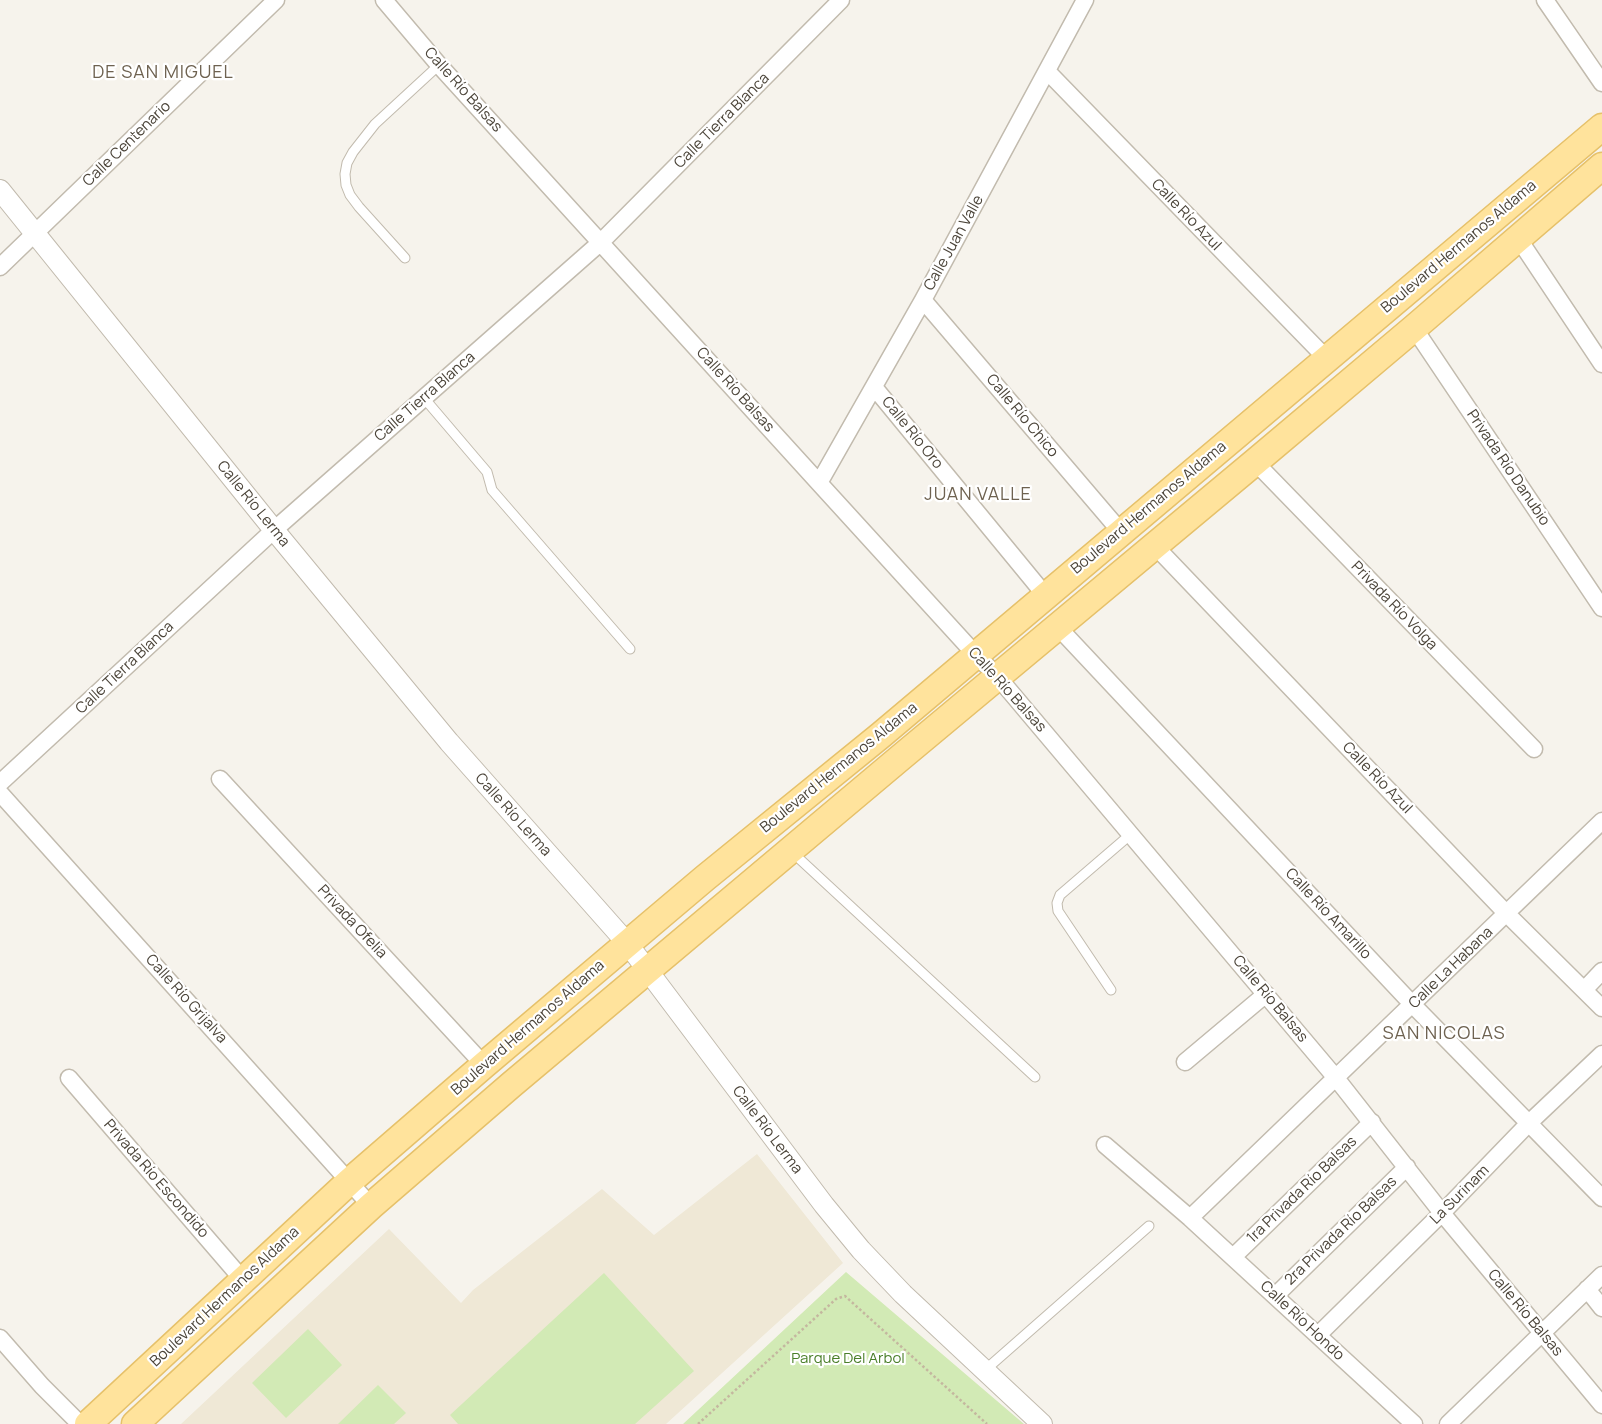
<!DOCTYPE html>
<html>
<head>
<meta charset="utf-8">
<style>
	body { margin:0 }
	canvas { display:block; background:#f6f3ec }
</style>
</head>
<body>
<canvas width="1602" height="1424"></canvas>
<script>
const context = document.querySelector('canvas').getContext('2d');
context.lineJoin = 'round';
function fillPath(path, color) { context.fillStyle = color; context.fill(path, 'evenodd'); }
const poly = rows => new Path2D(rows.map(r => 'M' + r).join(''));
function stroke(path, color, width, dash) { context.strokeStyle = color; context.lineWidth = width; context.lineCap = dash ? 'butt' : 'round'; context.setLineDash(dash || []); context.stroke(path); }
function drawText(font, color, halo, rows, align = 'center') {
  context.font = font + ' Manrope,sans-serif'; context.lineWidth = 4.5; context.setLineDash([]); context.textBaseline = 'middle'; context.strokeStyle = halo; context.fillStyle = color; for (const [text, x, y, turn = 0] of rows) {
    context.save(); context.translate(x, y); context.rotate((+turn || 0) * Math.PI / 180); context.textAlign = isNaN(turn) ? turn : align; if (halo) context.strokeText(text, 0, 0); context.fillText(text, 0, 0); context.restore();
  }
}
const education = poly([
	[757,1154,843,1263,666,1424,181,1424,389,1229,461,1303,473,1290,602,1189,654,1235]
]);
const green = poly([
	[846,1272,1024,1424,683,1424],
	[604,1273,694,1371,635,1424,458,1424,450,1415],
	[308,1329,342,1365,286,1418,252,1383],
	[378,1385,406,1413,394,1424,338,1424]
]);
const path = poly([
	[698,1424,825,1309,836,1299,845,1296,987,1424]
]);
const service = poly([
	[405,258,359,207,350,195,346,185,345,174,347,163,353,152,375,124,439,65],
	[424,398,487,472,492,490,630,649],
	[792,852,1035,1077],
	[1111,990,1058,911,1057,903,1060,895,1131,834],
	[984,1371,1149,1226]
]);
const minor = poly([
	[384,0,439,65,819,483,975,654,997,676,1336,1078,1442,1213,1602,1405],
	[1545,0,1602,83],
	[1047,71,1326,358],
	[1518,238,1602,364],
	[0,267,276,0],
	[923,300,1121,532],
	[1414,328,1602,608],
	[874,387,1045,595],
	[1255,462,1534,749],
	[819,483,923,300,1085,0],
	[1155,546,1507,914,1602,1008],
	[1057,626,1413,1005,1602,1198],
	[220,779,484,1065],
	[0,783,274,530,601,242,841,0],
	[0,793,371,1206],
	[1584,990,1602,971],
	[1185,1062,1266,994],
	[69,1078,243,1280],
	[1105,1145,1190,1218,1414,1424],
	[1190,1218,1602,821],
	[1233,1257,1372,1122],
	[1587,1289,1602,1308],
	[1275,1296,1407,1167],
	[1318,1335,1442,1213,1529,1123,1602,1054],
	[0,1338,42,1386,80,1424],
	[1448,1424,1602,1275]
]);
const tertiary = poly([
	[0,190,274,530,449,742,627,943,824,1205,861,1250,903,1294,1042,1424]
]);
const primary = poly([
	[88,1424,350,1181,484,1065,705,878,881,735,1602,127],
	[135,1424,371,1206,511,1085,900,758,1255,462,1414,328,1602,166]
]);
const streetNames = [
	["Calle Río Balsas",463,90,48],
	["Calle Tierra Blanca",722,121,-45],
	["Calle Centenario",127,144,-44],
	["Calle Río Azul",1186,215,46],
	["Calle Juan Valle",954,243,-61],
	["Boulevard Hermanos Aldama",1459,247,-40],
	["Calle Río Balsas",735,390,48],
	["Calle Tierra Blanca",425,397,-41],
	["Calle Río Chico",1022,416,50],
	["Calle Río Oro",912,433,51],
	["Privada Río Danubio",1508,468,56],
	["Calle Río Lerma",253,504,51],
	["Boulevard Hermanos Aldama",1149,508,-40],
	["Privada Río Volga",1394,606,46],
	["Calle Tierra Blanca",125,668,-43],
	["Calle Río Balsas",1007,690,48],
	["Boulevard Hermanos Aldama",839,768,-39],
	["Calle Río Azul",1377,778,46],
	["Calle Río Lerma",513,815,48],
	["Calle Río Amarillo",1328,914,47],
	["Privada Ofelia",352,922,47],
	["Calle La Habana",1451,968,-44],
	["Calle Río Grijalva",186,999,48],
	["Calle Río Balsas",1270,999,50],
	["Boulevard Hermanos Aldama",528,1028,-41],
	["Calle Río Lerma",767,1130,53],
	["Privada Río Escondido",156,1179,49],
	["1ra Privada Río Balsas",1302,1190,-44],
	["La Surinam",1460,1195,-45],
	["2ra Privada Río Balsas",1341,1231,-44],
	["Boulevard Hermanos Aldama",225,1297,-43],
	["Calle Río Balsas",1525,1313,50],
	["Calle Río Hondo",1302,1321,43]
];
const parkNames = [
	["Parque Del Arbol",848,1359]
];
const quarterNames = [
	["DE SAN MIGUEL",163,73],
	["JUAN VALLE",978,495],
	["SAN NICOLAS",1444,1034]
];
fillPath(education, '#efe8d6');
fillPath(green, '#d2eab5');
stroke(service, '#c2bbae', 11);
stroke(minor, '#c2bbae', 19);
stroke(tertiary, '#c2bbae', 22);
stroke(primary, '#e6c16a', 29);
stroke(path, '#c4b79f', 2.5, [2.5, 2.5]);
stroke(service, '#fff', 9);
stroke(minor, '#fff', 16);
stroke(tertiary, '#fff', 20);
stroke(primary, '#ffe39c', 26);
drawText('15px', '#4b4439', '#fff', streetNames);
drawText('15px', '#4a7f2a', '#fff', parkNames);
context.letterSpacing = '1px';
drawText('18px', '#6e6250', '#fff', quarterNames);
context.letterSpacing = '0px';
</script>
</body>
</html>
